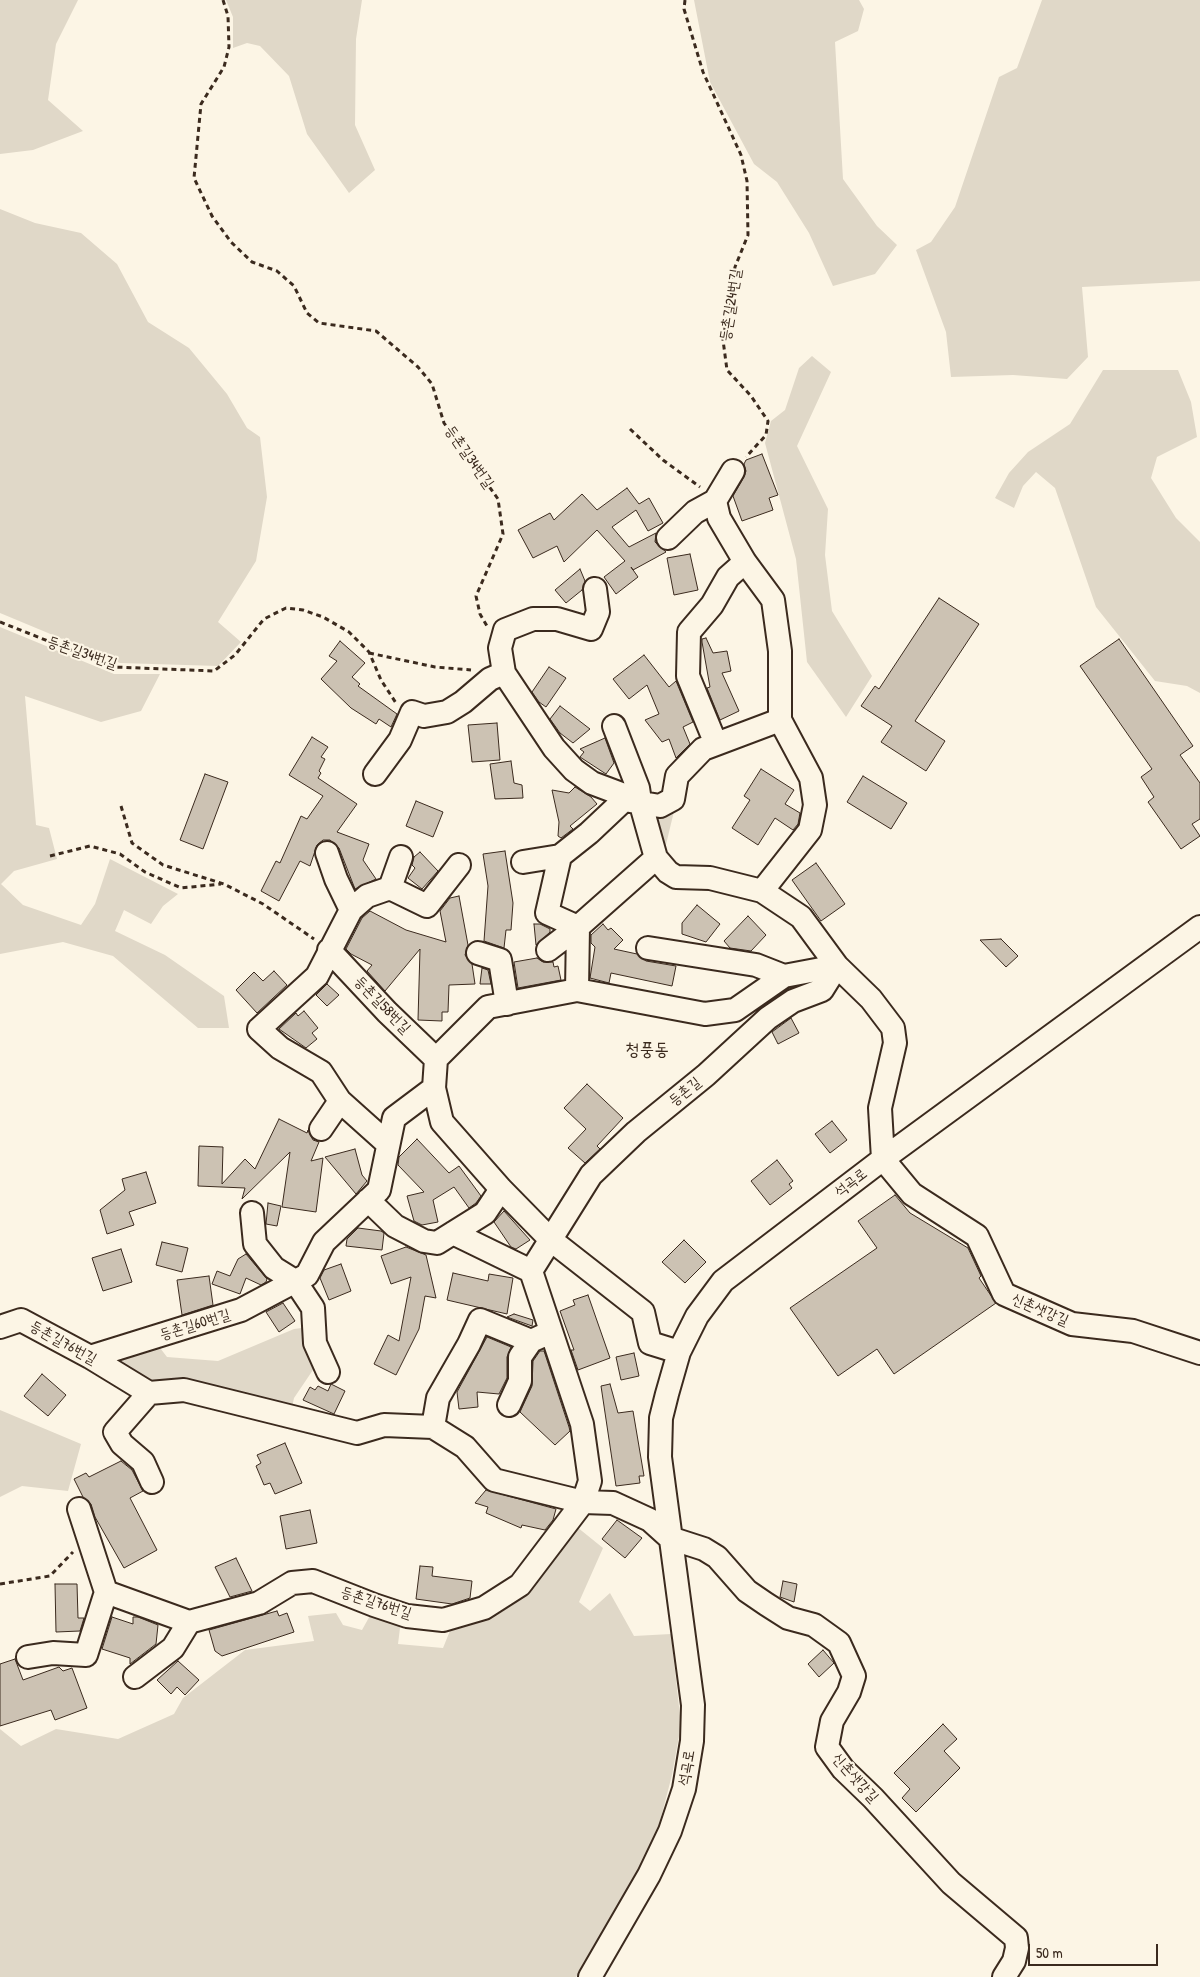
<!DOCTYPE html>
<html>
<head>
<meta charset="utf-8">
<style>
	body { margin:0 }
	#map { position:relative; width:1200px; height:1977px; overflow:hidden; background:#fcf5e5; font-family:"Patrick Hand",sans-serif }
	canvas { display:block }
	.scale { position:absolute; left:1028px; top:1944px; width:130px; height:22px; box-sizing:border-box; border:2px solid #3b2a1e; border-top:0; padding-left:6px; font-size:15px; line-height:18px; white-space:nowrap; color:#3b2a1e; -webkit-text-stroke:4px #fcf5e5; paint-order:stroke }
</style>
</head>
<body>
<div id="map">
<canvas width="1200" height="1977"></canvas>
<div class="scale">50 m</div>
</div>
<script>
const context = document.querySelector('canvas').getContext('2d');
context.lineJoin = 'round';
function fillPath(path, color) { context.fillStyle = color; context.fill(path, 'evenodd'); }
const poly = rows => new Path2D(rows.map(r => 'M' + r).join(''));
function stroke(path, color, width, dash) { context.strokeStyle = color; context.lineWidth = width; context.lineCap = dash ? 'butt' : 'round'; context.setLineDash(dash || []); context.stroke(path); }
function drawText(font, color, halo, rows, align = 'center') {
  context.font = font + ' "Patrick Hand","Poor Story",sans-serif'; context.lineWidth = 4; context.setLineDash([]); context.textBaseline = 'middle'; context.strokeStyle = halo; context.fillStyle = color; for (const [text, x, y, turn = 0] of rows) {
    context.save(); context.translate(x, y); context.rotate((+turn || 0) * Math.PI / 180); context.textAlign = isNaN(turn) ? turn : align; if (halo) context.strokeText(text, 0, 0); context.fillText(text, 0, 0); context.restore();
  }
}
const green = poly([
	[0,0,78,0,56,44,48,100,83,131,33,150,0,154],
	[226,0,362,0,356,39,355,125,375,170,349,193,307,134,289,76,260,46,247,43,233,48,233,17],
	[694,0,859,0,864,9,858,31,835,42,843,179,877,226,897,245,875,274,833,286,809,233,777,182,754,164,710,82],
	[1042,0,1200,0,1200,281,1082,287,1088,357,1067,379,1013,375,951,377,946,332,916,250,931,242,955,207,999,77,1017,68],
	[0,209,35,223,81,233,117,264,148,322,189,348,227,394,247,428,260,437,267,497,256,561,218,622,241,642,218,666,120,663,0,613],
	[812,356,831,372,797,446,828,509,825,555,832,611,872,676,846,717,807,662,796,559,765,443,771,421,785,410,799,368],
	[1103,370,1178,370,1191,402,1197,437,1157,457,1151,478,1176,518,1200,542,1200,693,1187,686,1155,681,1096,607,1055,488,1036,472,1023,486,1014,508,995,498,1009,473,1028,452,1070,424],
	[0,627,114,674,160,674,141,711,101,722,25,696,36,825,49,828,57,859,14,871,1,884,23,905,81,925,95,904,110,859,178,894,163,906,151,924,124,910,115,931,165,955,224,996,229,1028,198,1028,113,956,63,942,0,954],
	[676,803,663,857,648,808],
	[309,1327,317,1364,294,1398,291,1412,149,1386,104,1357,157,1344,167,1357,218,1361,294,1329],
	[0,1410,81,1444,68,1491,22,1486,0,1497],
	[577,1527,603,1548,579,1602,590,1611,610,1593,634,1636,671,1634,681,1725,672,1775,659,1825,638,1875,576,1977,0,1977,0,1729,21,1746,56,1729,118,1739,174,1714,183,1698,245,1650,314,1641,308,1616,336,1613,343,1625,362,1630,372,1612,401,1620,398,1644,443,1648,454,1621,489,1613]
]);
const building = poly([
	[762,454,778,495,769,498,773,510,742,521,733,496,744,477,746,471,744,464,746,460,762,454],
	[627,488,639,504,649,498,663,523,648,531,636,510,612,527,629,547,656,533,655,542,666,552,633,570,631,567,638,577,616,594,604,577,625,561,597,530,564,562,557,546,533,558,518,530,550,513,554,520,582,494,597,510,627,488],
	[690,554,698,590,674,595,667,558,690,554],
	[580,569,585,581,582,590,566,603,555,590,580,569],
	[939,598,979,624,915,721,945,741,926,771,881,742,892,726,861,706,875,686,879,689,939,598],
	[706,638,713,653,727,651,731,671,722,673,739,711,720,720,707,688,710,687,702,642,702,639,706,638],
	[1119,639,1193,746,1180,755,1200,783,1200,819,1192,824,1200,836,1181,849,1148,802,1154,797,1141,777,1152,769,1080,666,1119,639],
	[340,641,365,663,352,677,360,684,358,686,397,714,391,727,379,719,376,724,351,708,321,679,337,661,329,656,340,641],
	[644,655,669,687,676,681,693,722,683,727,690,744,676,758,669,739,662,742,645,720,659,714,647,685,629,699,613,679,644,655],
	[549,667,566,678,546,707,539,702,532,692,549,667],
	[560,706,590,729,573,743,560,733,550,719,560,706],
	[497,723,500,760,472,762,468,725,497,723],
	[312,737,328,747,321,757,325,759,319,771,321,773,318,778,357,804,337,832,369,844,363,860,376,879,355,889,339,848,330,840,323,840,317,845,310,866,300,861,279,901,261,891,276,861,280,863,301,816,307,819,323,796,289,775,312,737],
	[605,738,614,763,606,774,580,757,584,752,580,749,605,738],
	[511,761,514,783,522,785,523,798,495,799,490,764,511,761],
	[761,769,794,790,785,804,800,813,798,824,793,830,775,818,758,845,732,828,750,800,744,796,761,769],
	[205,774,228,782,203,849,180,840,205,774],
	[863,776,907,803,891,829,847,802,863,776],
	[575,787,591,797,597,804,570,826,573,829,561,838,558,836,559,822,552,790,569,793,575,787],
	[416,801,443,812,433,837,406,826,416,801],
	[505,851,513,903,511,930,506,930,504,948,484,941,488,886,483,854,505,851],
	[420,852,438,871,422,889,408,878,415,868,412,865,414,857,420,852],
	[816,863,845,904,821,921,792,880,816,863],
	[459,896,468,945,465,955,472,964,475,984,449,985,448,1012,442,1012,442,1021,418,1020,420,949,385,991,367,971,372,965,351,954,346,949,362,918,370,911,406,930,446,942,440,911,450,898,459,896],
	[697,905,720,924,706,942,682,934,682,923,697,905],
	[748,916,766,935,751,951,730,948,724,941,748,916],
	[534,924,540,924,550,929,550,932,536,945,534,924],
	[603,924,608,930,611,928,623,940,614,949,637,954,646,961,676,966,672,986,611,973,609,983,590,978,595,947,591,943,591,935,603,924],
	[1001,939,1018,956,1006,967,980,940,1001,939],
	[537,958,543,962,553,962,554,967,558,966,561,980,518,988,514,962,537,958],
	[482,968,488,970,491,984,480,984,482,968],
	[274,971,287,985,257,1013,236,990,254,972,263,981,274,971],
	[327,984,339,995,327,1006,316,995,327,984],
	[304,1011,318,1028,312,1033,317,1039,306,1048,279,1029,296,1013,298,1016,304,1011],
	[791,1018,799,1033,778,1044,772,1032,791,1018],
	[587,1084,623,1118,597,1146,600,1149,585,1163,568,1148,586,1129,564,1108,587,1084],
	[279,1119,307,1133,308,1130,313,1140,319,1142,311,1161,323,1158,316,1212,282,1207,290,1152,242,1199,245,1188,198,1186,199,1146,223,1147,222,1184,245,1159,255,1169,279,1119],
	[832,1121,847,1140,830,1153,815,1134,832,1121],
	[417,1139,449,1173,459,1166,481,1196,476,1203,469,1208,454,1187,433,1200,438,1222,422,1225,414,1221,407,1196,424,1192,398,1165,399,1157,417,1139],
	[355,1149,362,1175,367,1181,356,1194,325,1157,355,1149],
	[777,1160,793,1181,789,1184,792,1188,770,1205,751,1181,777,1160],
	[146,1172,156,1203,129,1212,134,1225,107,1234,100,1210,125,1190,122,1179,146,1172],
	[895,1195,910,1213,968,1248,981,1276,979,1278,996,1303,894,1374,877,1349,838,1376,790,1308,877,1248,858,1221,895,1195],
	[268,1203,281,1206,277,1226,266,1224,268,1203],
	[504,1211,530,1240,516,1249,511,1247,494,1222,504,1211],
	[358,1228,381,1231,384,1233,382,1250,346,1246,347,1239,358,1228],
	[684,1240,706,1262,685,1283,662,1262,684,1240],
	[162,1242,188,1248,182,1272,156,1265,162,1242],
	[406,1247,426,1255,436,1298,425,1296,419,1329,396,1375,374,1364,388,1335,399,1341,411,1277,391,1284,381,1256,406,1247],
	[121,1249,132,1282,103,1291,92,1258,121,1249],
	[246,1254,267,1279,266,1282,261,1285,246,1278,240,1294,212,1284,217,1271,230,1276,238,1259,246,1254],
	[341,1264,351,1291,329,1300,320,1278,324,1270,341,1264],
	[453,1273,488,1281,489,1274,513,1278,507,1314,447,1300,453,1273],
	[209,1276,213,1305,182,1315,177,1280,209,1276],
	[588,1295,610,1358,578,1370,571,1350,574,1350,560,1311,575,1305,573,1300,588,1295],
	[283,1303,295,1321,279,1332,266,1312,283,1303],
	[514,1314,533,1320,532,1326,507,1317,514,1314],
	[487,1337,511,1347,507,1357,507,1378,499,1394,477,1392,478,1407,459,1409,457,1392,487,1337],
	[540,1351,544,1351,569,1427,570,1431,555,1445,520,1412,532,1386,533,1361,540,1351],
	[634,1353,639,1376,621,1380,616,1357,634,1353],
	[42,1374,66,1395,48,1416,24,1396,42,1374],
	[331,1384,345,1391,334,1414,303,1400,310,1387,315,1390,318,1386,328,1391,331,1384],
	[610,1384,618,1413,633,1411,644,1476,639,1476,640,1483,616,1486,601,1386,610,1384],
	[285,1443,302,1483,275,1494,270,1483,264,1485,256,1466,261,1463,257,1455,285,1443],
	[121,1461,132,1470,143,1491,130,1498,157,1550,124,1568,95,1517,91,1504,83,1497,74,1479,86,1473,89,1477,121,1461],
	[486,1490,556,1509,553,1520,545,1530,522,1525,521,1528,486,1513,488,1507,475,1503,486,1490],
	[310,1510,317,1543,286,1549,280,1516,310,1510],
	[617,1520,642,1538,625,1558,602,1539,617,1520],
	[236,1558,252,1591,230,1597,215,1567,236,1558],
	[420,1566,433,1567,432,1576,472,1581,470,1598,452,1604,416,1599,420,1566],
	[783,1581,797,1584,794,1602,780,1597,783,1581],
	[55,1584,77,1584,78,1618,84,1618,80,1631,56,1632,55,1584],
	[277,1611,279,1616,287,1613,294,1632,222,1656,215,1651,209,1630,277,1611],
	[112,1617,133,1624,133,1617,138,1617,158,1625,156,1644,130,1664,130,1658,102,1649,112,1617],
	[823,1650,834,1663,819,1677,808,1664,823,1650],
	[15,1659,23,1680,59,1667,63,1671,72,1668,87,1708,55,1720,51,1710,0,1726,0,1664,15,1659],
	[178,1661,199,1680,185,1695,177,1687,171,1694,157,1680,178,1661],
	[943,1724,957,1739,944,1751,960,1768,916,1812,902,1798,910,1789,894,1773,943,1724]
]);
const path = poly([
	[223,0,228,16,229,47,224,67,201,104,194,178,212,216,231,242,252,262,277,271,294,286,307,313,319,323,376,331,418,367,432,384,444,423,498,499,503,534,476,596,480,614,487,626],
	[685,0,684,9,703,72,741,155,747,181,748,235,735,267,723,340,727,370,751,396,768,421,766,435,746,457],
	[630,429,663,460,700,487],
	[0,622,114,667,214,671,235,655,264,619,286,608,303,610,323,617,349,632,369,652,381,680,396,703],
	[369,653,435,667,471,670],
	[121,806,132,843,163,865,224,884,263,904,314,939],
	[50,856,90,846,120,854,145,872,181,888,221,884],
	[0,1584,50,1576,73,1552]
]);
const minor = poly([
	[733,471,715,501,719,518,745,562,773,600,780,651,780,720,811,778,815,805,810,830,762,891],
	[668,538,695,512,715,501],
	[595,589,598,612,591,629,557,619,533,619,505,630,500,648,504,673,554,748,574,770,592,783,640,801,656,858],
	[614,726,638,788,640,801],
	[716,744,688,676,689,632,712,605,728,577,745,562],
	[375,774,400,740,412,712,424,716,447,712,463,702,490,679,504,673],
	[327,853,336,879,351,910],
	[523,862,560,856],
	[390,888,401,857],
	[648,948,756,965,784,976],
	[329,950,387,1012,436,1059],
	[548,950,578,927,547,913,560,856,589,833,624,800,660,806,673,799,677,776,703,749,780,720],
	[478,953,500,960,507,1004],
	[577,990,705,1014,735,1010,784,976,837,966],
	[321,1129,340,1101],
	[388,1144,340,1101,321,1072,280,1048,259,1029,317,976,351,910,367,896,390,888,427,906,459,865],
	[368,1200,395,1226,424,1241,437,1243,485,1213,501,1189],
	[252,1213,255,1244,274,1268,295,1281,313,1308,315,1343,328,1372],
	[453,1233,531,1271],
	[0,1327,21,1320,90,1357,149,1393,184,1390,357,1433,384,1425,433,1427,465,1447,494,1480,583,1502,613,1503,650,1520,670,1538,704,1549,717,1557,747,1591,766,1604,788,1618,814,1625,839,1643,854,1676,849,1692,832,1721,827,1747,843,1769,873,1798,951,1883,1016,1938,1017,1948,1014,1961,1004,1977],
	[679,1352,650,1343,643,1312,551,1240,501,1189,442,1122,434,1088,436,1059,488,1007,577,990,578,927,656,858,668,872,676,877,710,878,762,891,801,917,837,966,871,999,893,1028,895,1043,880,1108,883,1159,912,1194,977,1236,1004,1294,1072,1324,1133,1331,1200,1353],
	[90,1357,241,1310,307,1275,324,1242,379,1190,394,1118,434,1088],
	[149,1393,115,1432,122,1444,143,1462,152,1482],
	[509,1405,520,1381,520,1357,531,1341],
	[433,1427,438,1398,469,1344,480,1320,531,1341,551,1332],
	[79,1509,106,1592,189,1622,259,1603,292,1583,313,1581,374,1605,407,1616,443,1620,484,1608,520,1585,583,1502,590,1481,582,1424,531,1271,591,1175,636,1132,706,1075,768,1018,793,1001,822,990,837,966],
	[28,1657,53,1653,86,1655,106,1592],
	[135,1677,173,1648,189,1622],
	[590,1977,649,1875,670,1831,684,1789,692,1741,693,1705,660,1457,661,1418,667,1394,679,1352,697,1316,723,1281,883,1159,1200,927]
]);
const streetNames = [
	["등촌길24번길",731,305,-81],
	["등촌길34번길",469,457,55],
	["등촌길34번길",82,653,19],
	["등촌길58번길",382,1005,46],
	["등촌길",685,1092,-39],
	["석곡로",851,1183,-37],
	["신촌샛강길",1040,1310,23],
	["등촌길60번길",195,1325,-17],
	["등촌길76번길",63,1343,29],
	["등촌길76번길",376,1603,18],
	["석곡로",687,1768,-80],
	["신촌샛강길",855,1778,48]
];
const quarterNames = [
	["청풍동",647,1050]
];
fillPath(green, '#e0d8c8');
fillPath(building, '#ccc2b3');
stroke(building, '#3b2a1e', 1);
stroke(minor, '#3b2a1e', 26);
stroke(path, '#3b2a1e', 3, [5, 4]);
stroke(minor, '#fcf5e5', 22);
drawText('15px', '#3b2a1e', '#fcf5e5', streetNames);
drawText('18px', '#3b2a1e', '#fcf5e5', quarterNames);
</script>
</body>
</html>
